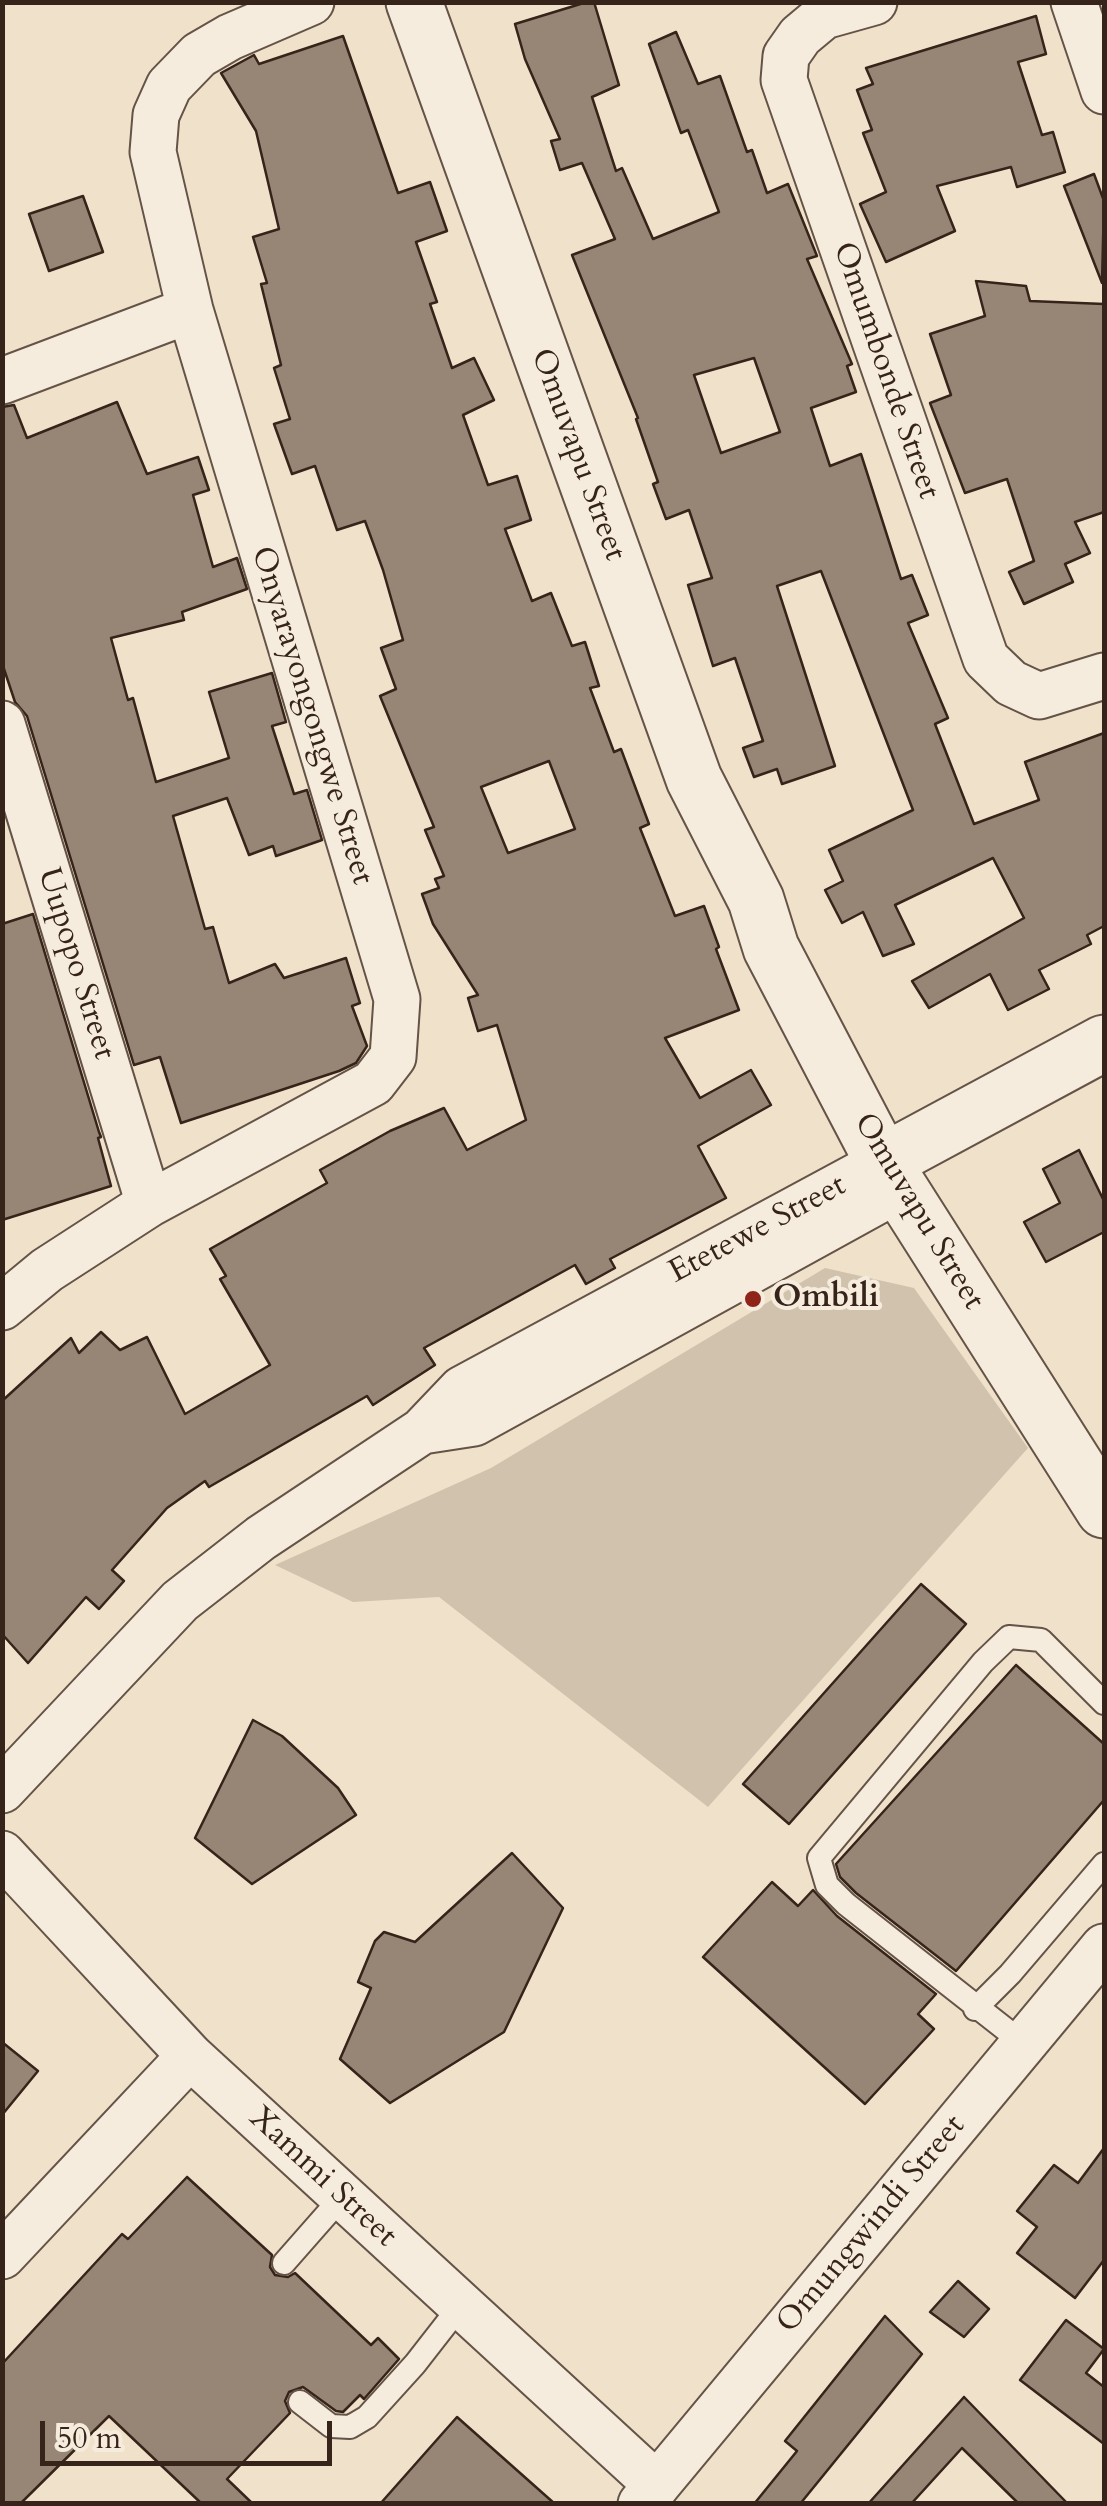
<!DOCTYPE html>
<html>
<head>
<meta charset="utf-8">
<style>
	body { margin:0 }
	#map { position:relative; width:1107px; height:2506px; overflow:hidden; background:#f0e2ca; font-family:Cardo,serif }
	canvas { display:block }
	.frame { position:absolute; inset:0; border:5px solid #36231a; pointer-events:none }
	.scale { position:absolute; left:40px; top:2421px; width:292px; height:45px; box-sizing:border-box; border:5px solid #36231a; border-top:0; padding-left:12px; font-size:30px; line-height:35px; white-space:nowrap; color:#36231a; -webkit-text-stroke:8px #f5ecdd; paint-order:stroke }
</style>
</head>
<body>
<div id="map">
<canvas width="1107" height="2506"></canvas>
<div class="frame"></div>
<div class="scale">50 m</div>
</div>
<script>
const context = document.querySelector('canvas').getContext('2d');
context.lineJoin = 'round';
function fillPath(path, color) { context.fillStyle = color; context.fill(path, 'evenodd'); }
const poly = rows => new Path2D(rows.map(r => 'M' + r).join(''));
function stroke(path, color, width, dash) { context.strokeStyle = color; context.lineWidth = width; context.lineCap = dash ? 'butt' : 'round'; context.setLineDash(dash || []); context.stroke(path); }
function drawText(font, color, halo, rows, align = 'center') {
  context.font = font + ' Cardo,serif'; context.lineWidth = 8; context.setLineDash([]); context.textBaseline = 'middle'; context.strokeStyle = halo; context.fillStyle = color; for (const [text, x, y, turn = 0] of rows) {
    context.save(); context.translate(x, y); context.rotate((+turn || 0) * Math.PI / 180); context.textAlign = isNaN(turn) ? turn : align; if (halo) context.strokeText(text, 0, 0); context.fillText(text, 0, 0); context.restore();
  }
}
const green = poly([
	[825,1268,914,1288,1028,1448,708,1807,439,1597,353,1602,275,1565,491,1468]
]);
const building = poly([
	[587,2,594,2,619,85,592,97,616,171,622,168,653,239,719,212,688,130,681,133,649,44,676,32,698,84,720,76,747,152,752,150,767,193,788,184,817,256,807,259,852,364,847,366,856,392,811,408,830,466,861,454,901,579,912,575,928,615,908,623,948,718,935,724,974,824,1039,800,1025,762,1104,733,1104,926,1087,935,1091,944,1039,970,1049,989,1008,1010,990,974,929,1008,912,981,1024,918,993,858,895,905,914,944,883,956,863,912,842,923,825,890,843,881,829,850,913,810,821,571,777,586,835,766,782,784,777,769,754,777,743,748,763,741,735,658,713,666,688,585,712,578,689,510,666,519,653,484,658,482,636,419,638,418,572,255,615,239,582,163,560,170,551,141,560,139,525,59,515,24,587,2],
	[754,358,780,432,721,453,694,375,754,358],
	[1036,16,1046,54,1018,62,1042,135,1053,132,1065,172,1017,187,1011,167,937,186,955,231,886,262,860,204,886,192,863,133,872,130,857,90,873,84,866,68,1036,16],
	[343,36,398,193,430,182,447,231,416,242,437,302,430,304,452,368,474,358,494,400,463,415,488,485,517,476,531,520,505,529,532,601,551,593,572,646,585,642,599,686,590,688,614,752,621,749,649,824,640,828,675,916,704,906,719,947,716,949,739,1010,665,1038,700,1098,751,1070,771,1105,698,1146,726,1198,610,1259,615,1268,586,1284,575,1265,424,1348,435,1365,373,1405,367,1396,209,1487,205,1481,167,1508,112,1570,124,1581,99,1609,86,1597,28,1663,2,1634,2,1401,71,1338,79,1353,101,1332,120,1350,147,1337,185,1414,270,1365,220,1279,226,1276,210,1249,327,1183,320,1170,390,1131,444,1108,467,1150,526,1120,497,1025,478,1031,468,998,478,995,433,924,422,894,439,888,435,879,444,876,425,830,434,827,380,696,396,689,381,648,403,640,383,570,365,521,337,530,315,466,292,474,274,424,290,419,274,368,281,365,261,284,267,283,253,237,279,229,256,131,221,73,254,55,259,64,343,36],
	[549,761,575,829,508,853,481,787,549,761],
	[1094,174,1104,201,1102,283,1064,186,1094,174],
	[83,196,103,252,49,271,29,214,83,196],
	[976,281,1026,286,1030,301,1104,304,1104,512,1075,522,1090,553,1065,564,1073,582,1024,604,1009,572,1034,561,1007,479,965,493,930,403,951,395,930,334,985,316,976,281],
	[117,402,147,474,198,457,209,490,193,495,213,567,237,558,247,589,182,612,184,620,111,638,128,700,133,698,156,782,229,758,209,692,272,673,286,722,272,726,294,794,307,790,322,840,276,856,273,846,249,855,227,798,173,816,205,929,213,927,229,983,275,964,284,978,346,958,360,1003,352,1006,367,1046,356,1063,339,1071,181,1123,160,1057,134,1065,27,716,15,702,2,663,2,407,14,405,27,438,117,402],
	[33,914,99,1132,101,1137,98,1138,111,1186,2,1220,2,924,33,914],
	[1079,1150,1104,1201,1104,1232,1046,1262,1024,1222,1060,1203,1043,1169,1079,1150],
	[921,1584,966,1624,789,1824,743,1784,921,1584],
	[1016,1665,1104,1744,1104,1800,956,1971,856,1893,840,1877,836,1864,1016,1665],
	[253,1720,282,1736,338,1788,356,1815,252,1884,195,1838,253,1720],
	[512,1853,563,1908,504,2032,390,2103,340,2059,371,1988,358,1982,375,1941,384,1932,415,1942,512,1853],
	[772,1882,798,1906,813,1890,837,1916,936,1994,918,2014,934,2029,865,2104,703,1957,772,1882],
	[2,2042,38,2071,2,2115,2,2042],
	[1104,2148,1104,2260,1075,2298,1017,2253,1037,2227,1017,2211,1054,2165,1078,2183,1104,2148],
	[187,2177,272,2255,270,2267,275,2275,288,2277,295,2273,371,2345,378,2338,399,2359,364,2399,360,2395,343,2412,336,2411,303,2387,289,2392,285,2401,290,2413,227,2479,253,2504,202,2504,109,2416,20,2504,2,2504,2,2364,122,2234,128,2239,187,2177],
	[958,2281,989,2309,964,2337,930,2312,958,2281],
	[885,2316,922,2354,800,2504,754,2504,797,2451,785,2441,885,2316],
	[1066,2320,1104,2349,1086,2373,1104,2387,1104,2444,1020,2380,1066,2320],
	[964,2397,1068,2504,1019,2504,962,2448,911,2504,868,2504,964,2397],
	[457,2417,555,2504,380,2504,457,2417]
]);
const service = poly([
	[975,2009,1010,1974,1104,1864],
	[1023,2043,846,1904,827,1885,819,1858,983,1662,1009,1637,1041,1640,1104,1703],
	[284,2263,342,2197],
	[300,2402,331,2426,350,2427,367,2417,415,2364,461,2305]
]);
const minor = poly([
	[874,2,824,16,800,36,786,56,784,80,986,659,1011,683,1039,696,1104,676],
	[1074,2,1104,91],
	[2,381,190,310],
	[2,724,149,1204],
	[2,1307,47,1270,149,1204,373,1083,393,1057,397,999,190,310,153,152,156,115,169,86,199,55,230,37,311,2],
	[422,1431,474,1423,899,1189],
	[2,1790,180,1601,261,1538,422,1431,462,1389,883,1162],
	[2,1854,190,2056,657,2485],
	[2,2256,190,2056],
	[641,2504,1104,1947]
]);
const tertiary = poly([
	[414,2,694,779,756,900,771,948,883,1162,1104,1510],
	[883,1162,1104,1043]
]);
const markers = [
	[753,1299,10,"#8f2418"]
];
const streetNames = [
	["Omumbonde Street",885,371,71],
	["Omuvapu Street",577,455,70],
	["Onyarayongongwe Street",311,716,73],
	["Uupopo Street",75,964,73],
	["Omuvapu Street",918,1212,59],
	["Etetewe Street",758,1230,-28],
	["Xammi Street",322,2178,43],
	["Omungwindi Street",872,2225,-50]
];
const poiNames = [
	["Ombili",773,1299]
];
fillPath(green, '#d0c2ac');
fillPath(building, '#978676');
stroke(building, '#36231a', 2.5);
stroke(service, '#645346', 26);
stroke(minor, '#645346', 49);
stroke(tertiary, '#645346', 59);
stroke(service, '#f5ecdd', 22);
stroke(minor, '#f5ecdd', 45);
stroke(tertiary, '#f5ecdd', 55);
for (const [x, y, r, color] of markers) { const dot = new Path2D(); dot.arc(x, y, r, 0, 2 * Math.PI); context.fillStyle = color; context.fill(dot); stroke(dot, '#f5ecdd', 4); }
drawText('32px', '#36231a', '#f5ecdd', streetNames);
drawText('bold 32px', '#36231a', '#f5ecdd', poiNames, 'left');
</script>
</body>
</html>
